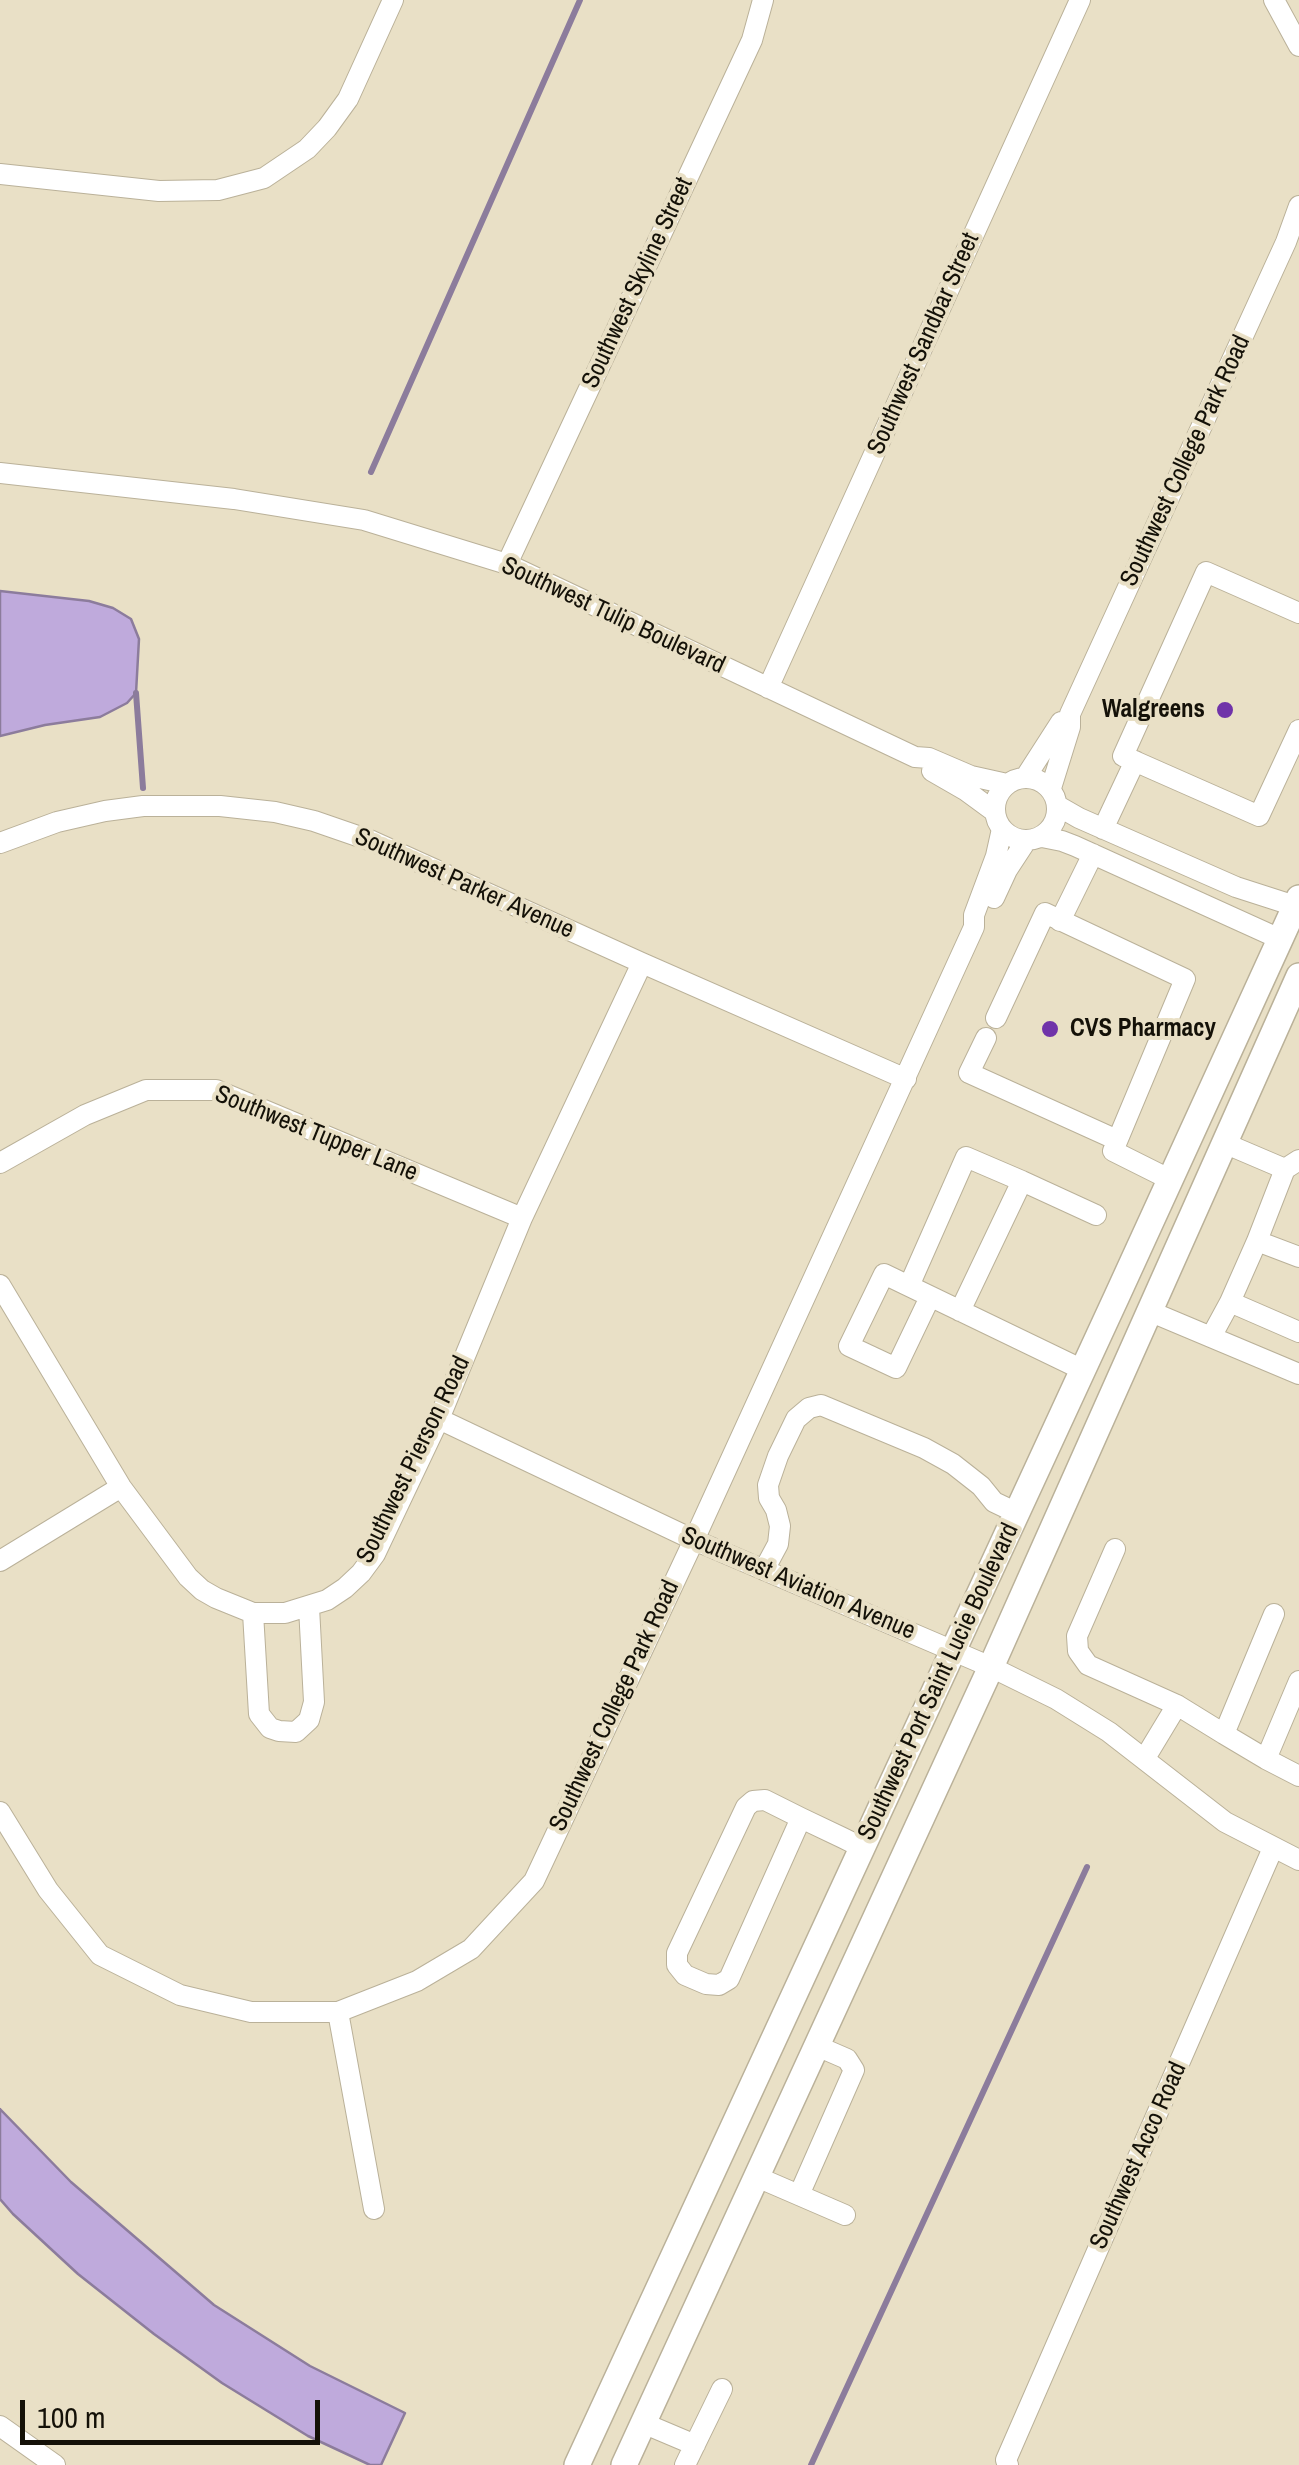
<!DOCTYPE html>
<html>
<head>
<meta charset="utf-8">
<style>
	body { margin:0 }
	#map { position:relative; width:1299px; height:2465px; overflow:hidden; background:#e9e0c6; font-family:"Archivo Narrow",sans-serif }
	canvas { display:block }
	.scale { position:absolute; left:20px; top:2400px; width:300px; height:45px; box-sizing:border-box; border:5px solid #141108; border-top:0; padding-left:12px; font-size:30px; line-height:35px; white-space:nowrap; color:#141108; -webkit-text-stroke:8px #e9e0c6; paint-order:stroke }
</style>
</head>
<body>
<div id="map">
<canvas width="1299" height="2465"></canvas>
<div class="scale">100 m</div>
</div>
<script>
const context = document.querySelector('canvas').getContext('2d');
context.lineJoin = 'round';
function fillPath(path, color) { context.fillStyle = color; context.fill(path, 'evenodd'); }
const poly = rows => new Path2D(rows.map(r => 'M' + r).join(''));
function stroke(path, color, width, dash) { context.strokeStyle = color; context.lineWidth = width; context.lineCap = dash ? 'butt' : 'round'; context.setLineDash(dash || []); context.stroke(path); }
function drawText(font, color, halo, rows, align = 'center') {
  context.font = font + ' "Archivo Narrow",sans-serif'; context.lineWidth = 8; context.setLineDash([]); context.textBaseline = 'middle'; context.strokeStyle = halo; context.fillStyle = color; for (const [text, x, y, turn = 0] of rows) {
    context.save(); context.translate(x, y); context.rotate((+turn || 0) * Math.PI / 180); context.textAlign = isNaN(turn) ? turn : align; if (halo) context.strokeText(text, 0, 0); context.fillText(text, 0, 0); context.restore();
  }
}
const water = poly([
	[0,591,89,601,113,608,131,619,139,639,136,693,127,703,100,717,45,725,0,736,0,591],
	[0,2109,71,2182,214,2305,310,2366,405,2413,381,2465,370,2465,308,2436,222,2383,154,2334,78,2274,13,2214,0,2199,0,2109]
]);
const stream = poly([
	[371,472,580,0],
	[136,693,143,788],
	[811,2465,1087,1867]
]);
const minor = poly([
	[1274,0,1299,46],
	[0,174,159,191,218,190,264,178,307,149,327,128,348,99,393,0],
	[0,473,234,499,364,520,507,564,915,757,929,758,971,776,1007,784],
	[507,564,752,40,763,0],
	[1299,613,1206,572,1123,756,1259,816,1299,730],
	[768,688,1080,0],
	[932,771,965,790,995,812],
	'995 809a31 31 0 1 1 62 0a31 31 0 1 1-62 0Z',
	[1025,778,1061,722],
	[1051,788,1070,727,1070,714,1286,242,1299,206],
	[1058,806,1079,818,1236,887,1295,906],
	[1103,829,1135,761],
	[1042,837,1062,841,1075,846,1280,939],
	[0,843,57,822,105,811,143,806,220,806,275,812,314,821,372,841,642,963,906,1079],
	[994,898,1007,870,1026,841],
	[1060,921,1093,854],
	[996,1018,1045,913,1185,979,1113,1151,1171,1180],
	[986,1038,969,1073,1117,1140],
	[1224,1143,1285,1169,1299,1160],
	[0,1163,85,1115,146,1090,216,1090,522,1218],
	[1285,1169,1257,1241,1299,1257],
	[1022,1181,1096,1215],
	[1257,1241,1230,1302,1299,1332],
	[0,1285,121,1487,188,1577,202,1590,216,1598,253,1613,285,1613,327,1600,345,1588,361,1573,375,1554,439,1419,522,1218,642,963],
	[909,1286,966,1157,1022,1181,960,1311],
	[930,1297,896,1368,849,1346,884,1274,1083,1370],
	[1149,1311,1299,1374],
	[1211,1337,1230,1302],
	[439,1419,694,1540,991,1667,1056,1699,1109,1732,1225,1822,1299,1860],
	[1115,1549,1077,1636,1078,1651,1088,1665,1177,1705,1224,1734],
	[0,1561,121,1487],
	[764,1570,778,1544,780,1526,776,1510,769,1498,768,1485,778,1456,796,1419,809,1408,821,1405,924,1448,953,1464,981,1486,994,1502,1017,1513],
	[253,1613,259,1714,270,1728,279,1731,296,1732,309,1720,314,1702,309,1607],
	[1274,1614,1224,1734,1266,1759,1299,1776],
	[1145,1758,1177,1705],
	[1266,1759,1299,1681],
	[0,1812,48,1890,100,1955,180,1995,251,2012,338,2012,417,1981,471,1949,534,1881,694,1540,974,927,974,915,996,856,1002,829],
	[801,1818,729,1979,719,1985,706,1984,685,1975,677,1965,677,1953,746,1807,753,1801,765,1800,801,1818,843,1838,863,1848],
	[338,2012,374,2209],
	[757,2177,845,2215],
	[799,2195,854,2070,847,2059,817,2046],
	[643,2423,695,2445],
	[0,2426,55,2465],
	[685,2465,722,2389],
	[1008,2465,1006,2460,1273,1848]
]);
const major = poly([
	[577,2465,1117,1296,1299,898],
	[624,2465,991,1667,1299,976]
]);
const markers = [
	[1225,710,10,"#7033a9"],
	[1050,1029,10,"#7033a9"]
];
const streetNames = [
	["Southwest Skyline Street",638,283,-65],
	["Southwest Sandbar Street",924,344,-66],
	["Southwest College Park Road",1186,461,-65],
	["Southwest Tulip Boulevard",613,616,25],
	["Southwest Parker Avenue",464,884,24],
	["Southwest Tupper Lane",316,1134,22],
	["Southwest Pierson Road",414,1460,-64],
	["Southwest Aviation Avenue",798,1584,23],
	["Southwest Port Saint Lucie Boulevard",939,1682,-65],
	["Southwest College Park Road",615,1706,-65],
	["Southwest Acco Road",1139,2156,-66]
];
const poiNames = [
	["Walgreens",1205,710],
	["CVS Pharmacy",1070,1029,"left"]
];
fillPath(water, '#bfaadc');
stroke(water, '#8c7c9c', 2.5);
stroke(stream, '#8c7c9c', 6);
stroke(minor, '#bab199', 22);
stroke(major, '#bab199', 28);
stroke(minor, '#fff', 20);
stroke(major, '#fff', 25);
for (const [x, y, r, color] of markers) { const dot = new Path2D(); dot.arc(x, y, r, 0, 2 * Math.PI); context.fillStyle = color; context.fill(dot); stroke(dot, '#e9e0c6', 4); }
drawText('25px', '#141108', '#e9e0c6', streetNames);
drawText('bold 25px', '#141108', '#e9e0c6', poiNames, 'right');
</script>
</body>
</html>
